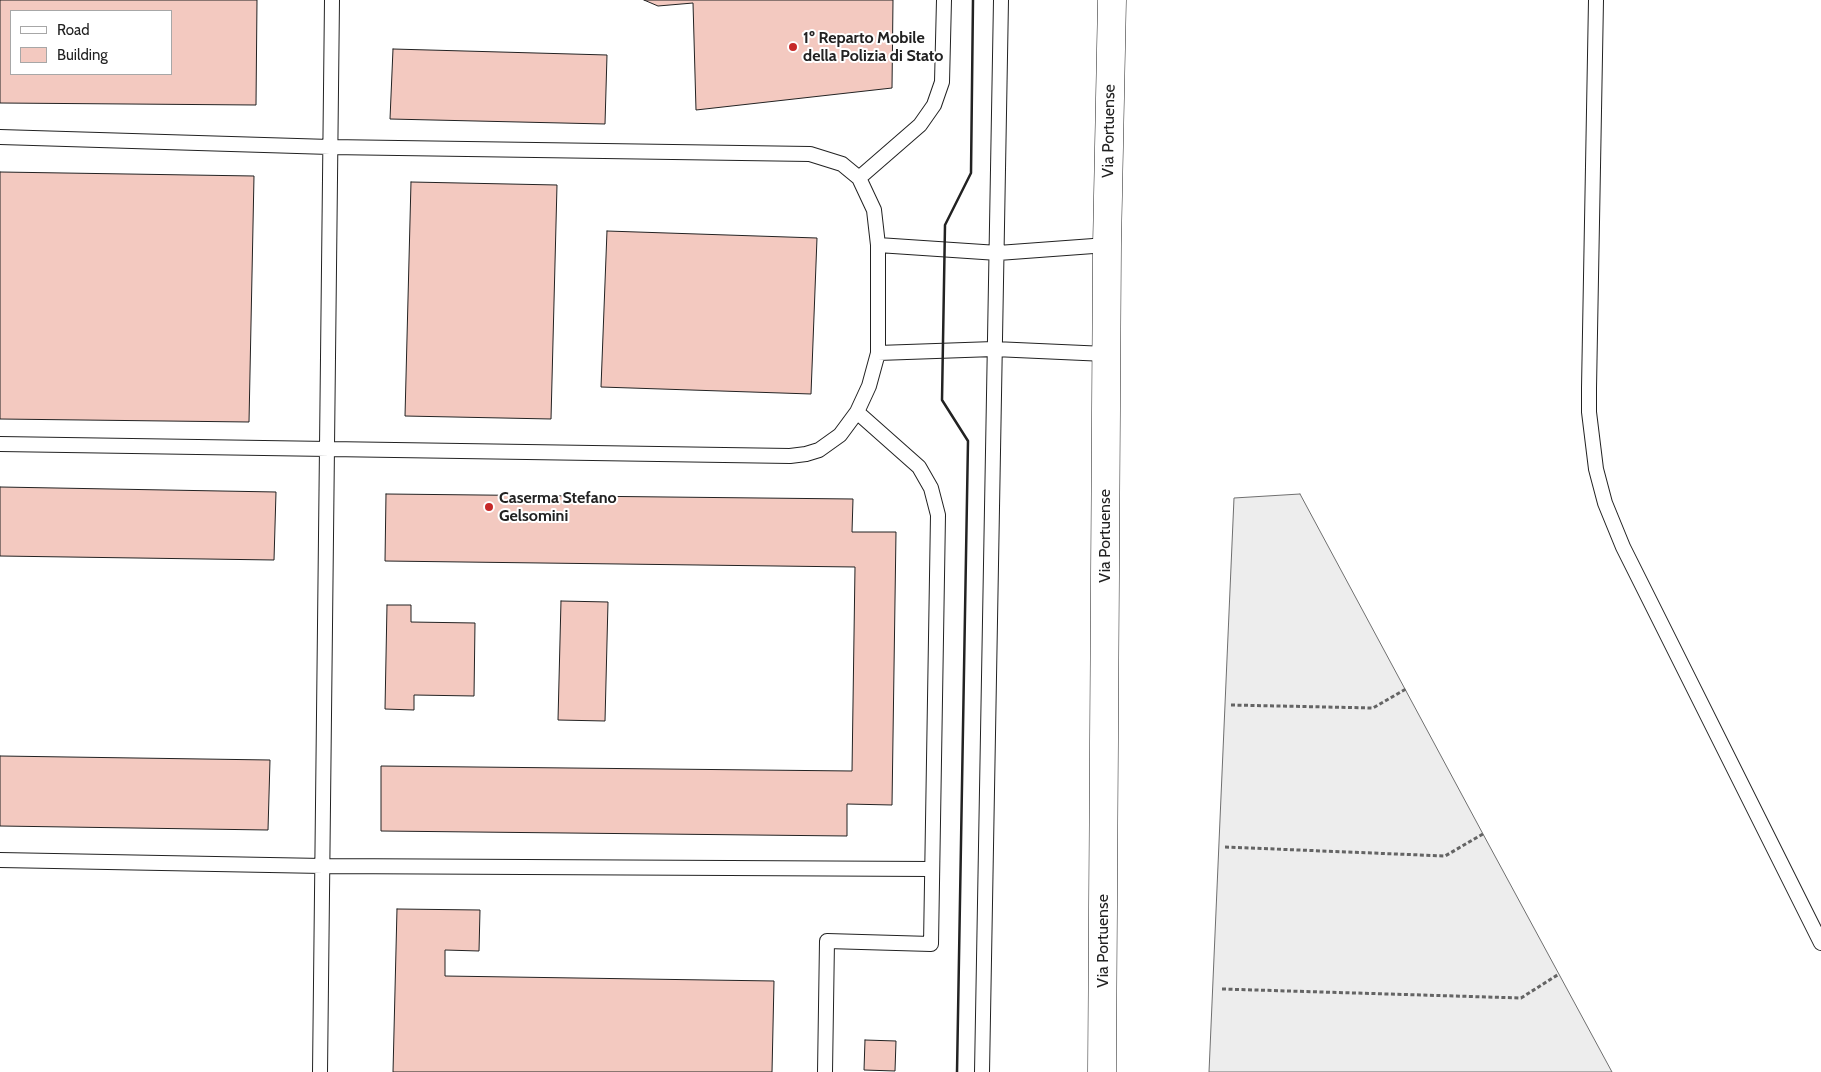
<!DOCTYPE html>
<html>
<head>
<meta charset="utf-8">
<style>
	body { margin:0 }
	#map { position:relative; width:1821px; height:1072px; overflow:hidden; background:#fff; font-family:Cabin,sans-serif }
	canvas { display:block }
	.legend { position:absolute; left:10px; top:10px; width:162px; height:65px; box-sizing:border-box; background:#fff; border:1px solid #a7a7a7; margin:0; padding:6px 9px; list-style:none; font-size:15px; color:#222 }
	.legend li { display:flex; align-items:center; gap:10px; height:25px }
	.legend b { width:25px; border:1px solid #a7a7a7 }
</style>
</head>
<body>
<div id="map">
<canvas width="1821" height="1072"></canvas>
<ul class="legend">
<li><b style="height:6px;background:#fff"></b>Road</li>
<li><b style="height:14px;background:#f3c9c0"></b>Building</li>
</ul>
</div>
<script>
const context = document.querySelector('canvas').getContext('2d');
context.lineJoin = 'round';
function fillPath(path, color) { context.fillStyle = color; context.fill(path, 'evenodd'); }
const poly = rows => new Path2D(rows.map(r => 'M' + r).join(''));
function stroke(path, color, width, dash) { context.strokeStyle = color; context.lineWidth = width; context.lineCap = dash ? 'butt' : 'round'; context.setLineDash(dash || []); context.stroke(path); }
function drawText(font, color, halo, rows, align = 'center') {
  context.font = font + ' Cabin,sans-serif'; context.lineWidth = 4; context.setLineDash([]); context.textBaseline = 'middle'; context.strokeStyle = halo; context.fillStyle = color; for (const [text, x, y, turn = 0] of rows) {
    context.save(); context.translate(x, y); context.rotate((+turn || 0) * Math.PI / 180); context.textAlign = isNaN(turn) ? turn : align; if (halo) context.strokeText(text, 0, 0); context.fillText(text, 0, 0); context.restore();
  }
}
const parking = poly([
	[1300,494,1483,834,1612,1072,1209,1072,1234,498,1300,494]
]);
const building = poly([
	[0,0,257,0,256,105,0,103,0,0],
	[11,11,171,11,171,74,11,74,11,11],
	[644,0,893,0,892,88,696,110,693,3,658,6,644,0],
	[393,49,607,55,605,124,390,119,393,49],
	[0,172,254,176,249,422,0,419,0,172],
	[411,182,557,185,551,419,405,416,411,182],
	[607,231,817,238,811,394,601,387,607,231],
	[0,487,276,492,274,560,0,556,0,487],
	[386,494,853,499,852,532,896,532,892,805,847,804,847,836,381,831,381,766,852,771,855,567,385,561,386,494],
	[561,601,608,602,605,721,558,720,561,601],
	[387,605,411,605,411,622,475,623,474,696,414,695,414,710,385,709,387,605],
	[0,756,270,760,268,830,0,826,0,756],
	[397,909,480,910,479,951,445,950,445,976,774,981,772,1072,393,1072,397,909],
	[865,1040,896,1041,895,1071,864,1070,865,1040]
]);
const path = poly([
	[1231,705,1373,708,1406,689],
	[1225,847,1445,856,1483,834],
	[1222,989,1521,998,1559,974]
]);
const lane = poly([
	[1596,0,1589,388,1589,412,1596,469,1605,503,1623,547,1821,943],
	[0,137,330,147,810,154,842,164,859,178,874,210,878,245,878,353,869,386,857,412,840,435,819,450,806,454,790,456,0,444],
	[859,178,920,125,934,105,942,82,944,0],
	[878,245,998,253,1107,245],
	[878,353,994,349,1106,354],
	[0,860,323,866,931,869],
	[320,1072,332,0],
	[825,1072,827,941,931,944,938,515,931,488,919,467,857,412],
	[982,1072,1001,0]
]);
const secondary = poly([
	[1102,1072,1107,245,1112,0]
]);
const wall = poly([
	[957,1072,968,441,942,400,945,225,971,173,973,0]
]);
const markers = [
	[793,47,5,"#c62828"],
	[489,507,5,"#c62828"]
];
const poiNames = [
	["1º Reparto Mobile",803,38],
	["della Polizia di Stato",803,56],
	["Caserma Stefano",499,498],
	["Gelsomini",499,516]
];
const streetNames = [
	["Via Portuense",1109,131,-89],
	["Via Portuense",1105,536,-90],
	["Via Portuense",1103,941,-90]
];
fillPath(parking, '#ededed');
stroke(parking, '#6f6f6f', 1);
fillPath(building, '#f3c9c0');
stroke(building, '#222', 1);
stroke(lane, '#222', 16);
stroke(secondary, '#222', 29);
stroke(path, '#646464', 3, [4, 2.5]);
stroke(lane, '#fff', 14);
stroke(secondary, '#fff', 28);
stroke(wall, '#222', 2.5);
for (const [x, y, r, color] of markers) { const dot = new Path2D(); dot.arc(x, y, r, 0, 2 * Math.PI); context.fillStyle = color; context.fill(dot); stroke(dot, '#fff', 2); }
drawText('bold 16px', '#222', '#fff', poiNames, 'left');
drawText('16px', '#222', '#fff', streetNames);
</script>
</body>
</html>
